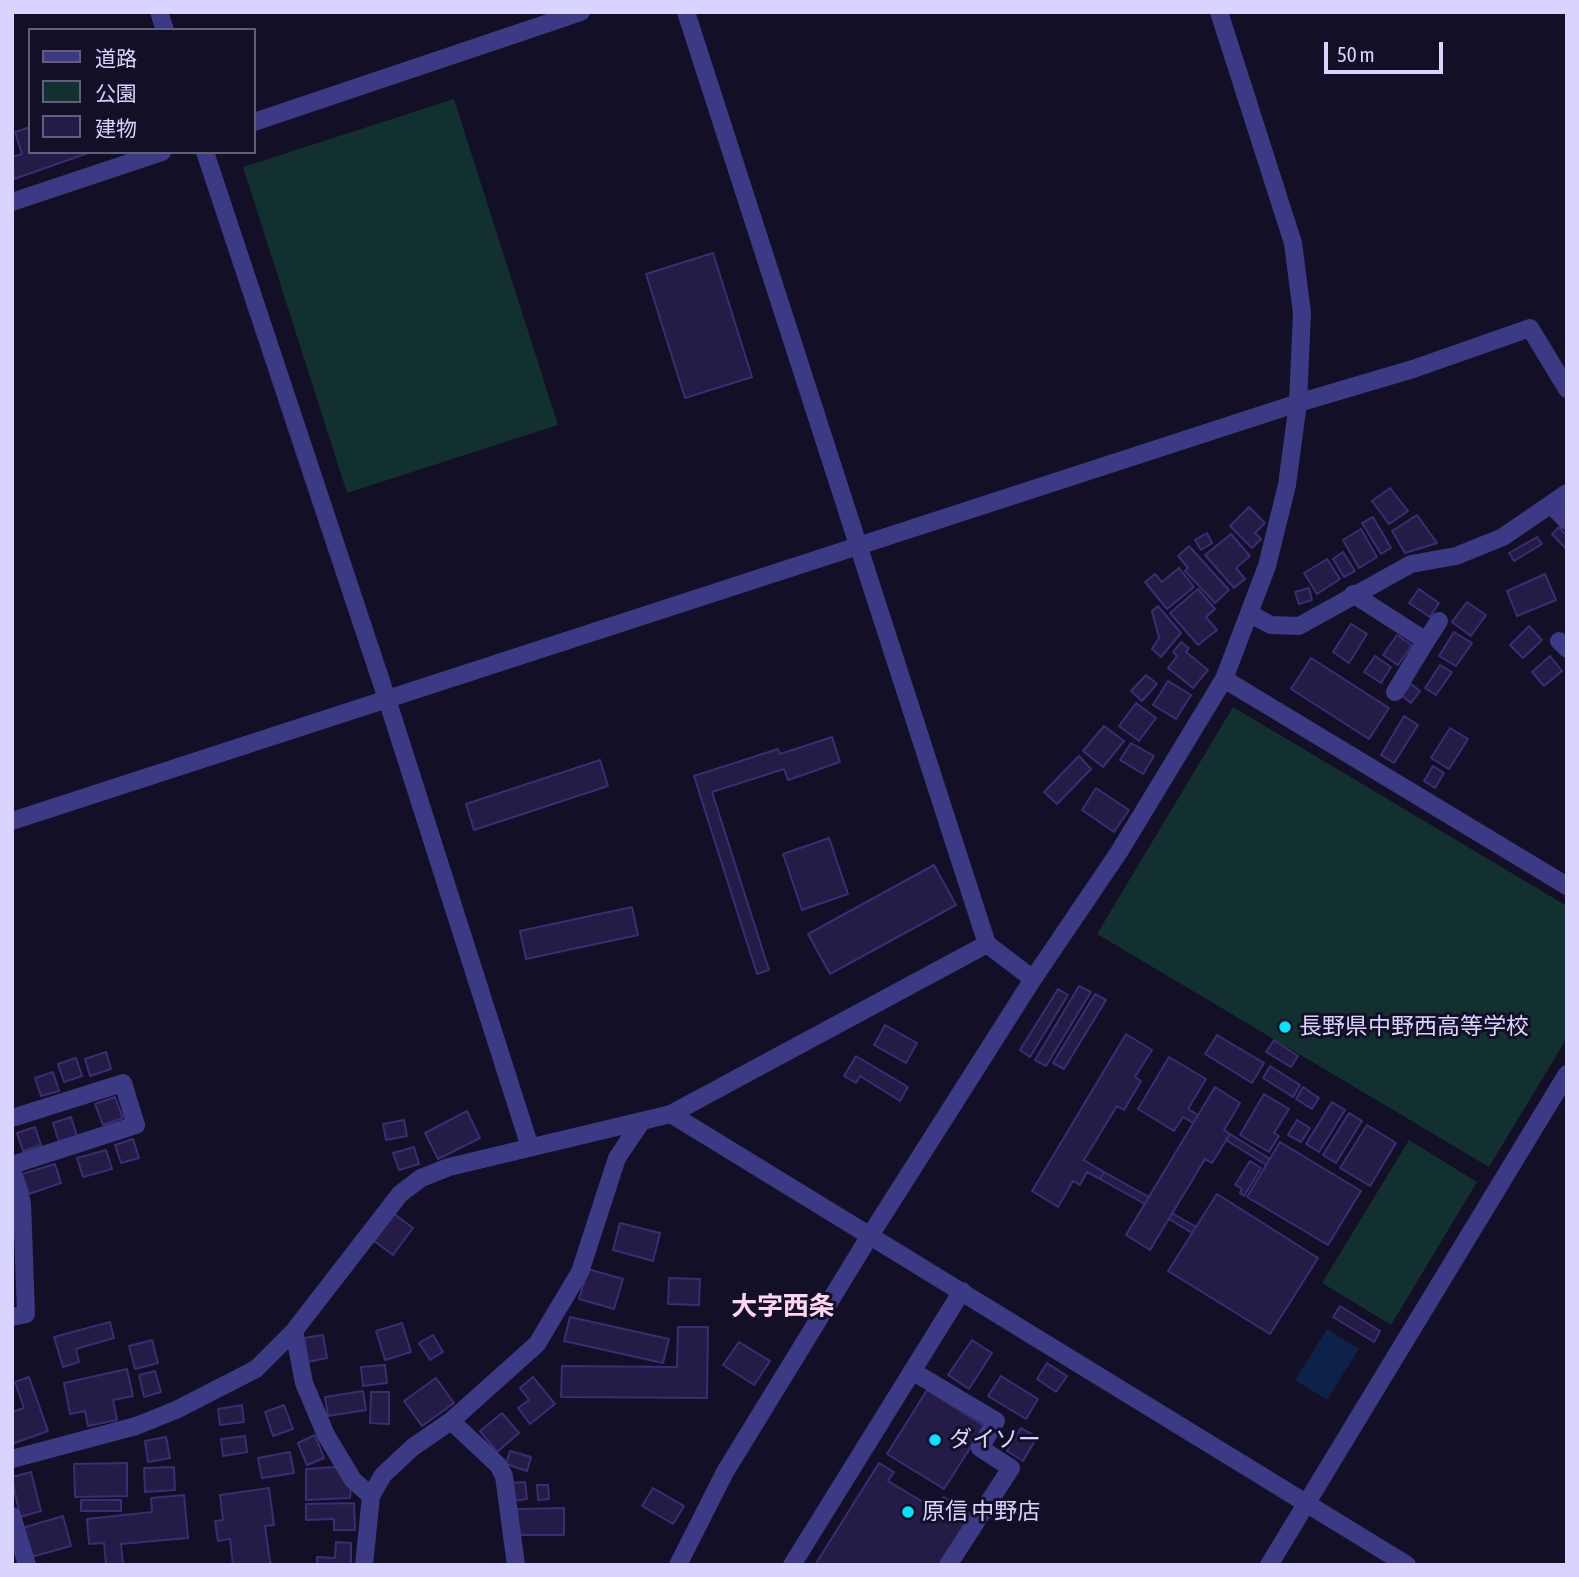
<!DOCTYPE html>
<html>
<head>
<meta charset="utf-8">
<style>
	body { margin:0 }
	#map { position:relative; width:1579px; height:1577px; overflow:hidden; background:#130f26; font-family:"Asap Condensed","Noto Sans JP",sans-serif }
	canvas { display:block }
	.frame { position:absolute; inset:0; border:14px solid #d9d4ff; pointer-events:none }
	.legend { position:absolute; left:28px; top:28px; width:228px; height:126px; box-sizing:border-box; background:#130f26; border:2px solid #625e7d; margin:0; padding:9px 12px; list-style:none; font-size:21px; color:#d9d4ff }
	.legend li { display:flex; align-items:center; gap:14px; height:35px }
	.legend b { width:35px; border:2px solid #625e7d }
	.scale { position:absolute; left:1324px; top:42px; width:119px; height:32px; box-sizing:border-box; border:4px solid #d9d4ff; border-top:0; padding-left:9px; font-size:21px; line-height:24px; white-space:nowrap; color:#d9d4ff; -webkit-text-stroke:5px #130f26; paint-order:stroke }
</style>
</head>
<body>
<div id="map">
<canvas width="1579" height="1577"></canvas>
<div class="frame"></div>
<ul class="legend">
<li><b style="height:9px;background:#3d3a85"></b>道路</li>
<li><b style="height:19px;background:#12302f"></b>公園</li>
<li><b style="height:19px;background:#241b47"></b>建物</li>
</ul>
<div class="scale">50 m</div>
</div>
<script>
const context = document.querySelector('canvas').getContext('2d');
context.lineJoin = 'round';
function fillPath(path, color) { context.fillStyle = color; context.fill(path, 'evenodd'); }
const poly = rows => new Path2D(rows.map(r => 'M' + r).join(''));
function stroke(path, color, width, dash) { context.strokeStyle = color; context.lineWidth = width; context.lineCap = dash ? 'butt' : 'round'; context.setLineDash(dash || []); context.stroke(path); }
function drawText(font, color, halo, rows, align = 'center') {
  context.font = font + ' "Asap Condensed","Noto Sans JP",sans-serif'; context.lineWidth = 6; context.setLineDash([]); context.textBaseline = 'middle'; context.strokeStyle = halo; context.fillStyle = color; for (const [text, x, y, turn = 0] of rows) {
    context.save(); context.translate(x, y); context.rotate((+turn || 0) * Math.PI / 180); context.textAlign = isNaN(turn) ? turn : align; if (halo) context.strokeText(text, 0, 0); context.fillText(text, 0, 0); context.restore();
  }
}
const green = poly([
	[454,99,558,425,347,493,243,167],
	[1233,707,1567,906,1567,1038,1489,1167,1097,934],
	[1409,1140,1477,1182,1391,1325,1322,1283]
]);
const water = poly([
	[1327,1329,1359,1349,1327,1400,1295,1380]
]);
const building = poly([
	[30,127,30,152,91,152,14,179,12,157,22,154,15,132,30,127],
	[713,253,752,377,685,398,646,274,713,253],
	[1390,488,1408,511,1389,524,1372,501,1390,488],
	[1249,507,1265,523,1255,533,1261,539,1252,548,1230,526,1249,507],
	[1417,515,1437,543,1405,553,1392,531,1417,515],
	[1373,517,1391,548,1381,554,1362,523,1373,517],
	[1559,527,1567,536,1567,550,1552,534,1559,527],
	[1361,529,1377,557,1359,568,1343,540,1361,529],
	[1207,533,1212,543,1201,550,1195,540,1207,533],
	[1231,534,1250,556,1236,568,1245,579,1234,588,1205,555,1231,534],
	[1537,537,1542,544,1514,561,1509,553,1537,537],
	[1189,546,1229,590,1215,603,1185,571,1188,568,1178,556,1189,546],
	[1343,552,1355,571,1344,577,1333,559,1343,552],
	[1327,559,1340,579,1317,594,1304,573,1327,559],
	[1179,568,1194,587,1167,609,1145,582,1155,574,1162,582,1179,568],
	[1545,574,1556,600,1517,616,1507,591,1545,574],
	[1309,588,1312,600,1299,604,1295,592,1309,588],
	[1198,589,1215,609,1206,617,1217,630,1198,645,1170,613,1198,589],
	[1419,589,1439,603,1430,617,1409,603,1419,589],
	[1467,602,1486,615,1471,636,1452,622,1467,602],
	[1158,606,1181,633,1161,657,1152,649,1159,638,1152,611,1158,606],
	[1351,624,1367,634,1349,663,1333,652,1351,624],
	[1529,626,1542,640,1523,658,1510,645,1529,626],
	[1454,632,1472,643,1456,666,1439,656,1454,632],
	[1397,635,1412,645,1398,665,1383,655,1397,635],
	[1181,642,1189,648,1186,652,1208,670,1193,688,1168,668,1177,656,1173,652,1181,642],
	[1375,656,1391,667,1381,683,1364,672,1375,656],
	[1550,656,1562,671,1544,686,1532,672,1550,656],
	[1311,658,1389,708,1369,739,1291,689,1311,658],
	[1440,665,1452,672,1436,695,1425,688,1440,665],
	[1146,675,1157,684,1142,701,1131,691,1146,675],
	[1168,681,1191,695,1176,719,1153,705,1168,681],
	[1411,684,1420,691,1411,703,1402,696,1411,684],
	[1136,703,1156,718,1139,741,1119,726,1136,703],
	[1404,716,1418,725,1394,763,1381,755,1404,716],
	[1104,726,1124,741,1103,767,1083,751,1104,726],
	[1450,728,1468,739,1449,769,1431,758,1450,728],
	[832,737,840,762,788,780,784,769,712,792,769,970,757,974,694,776,778,749,780,754,832,737],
	[1131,743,1154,756,1143,774,1120,760,1131,743],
	[1079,756,1091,769,1057,804,1044,792,1079,756],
	[600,760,608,786,474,830,466,804,600,760],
	[1433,766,1444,773,1435,788,1424,781,1433,766],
	[1096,788,1129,810,1114,832,1082,810,1096,788],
	[829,838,848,894,802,910,783,854,829,838],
	[934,865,956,905,830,974,808,934,934,865],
	[632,907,638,935,526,959,520,931,632,907],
	[1079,986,1091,992,1046,1066,1035,1060,1079,986],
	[1058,989,1068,995,1030,1057,1020,1050,1058,989],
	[1095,994,1106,1000,1064,1069,1053,1063,1095,994],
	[885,1025,917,1043,906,1063,874,1045,885,1025],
	[1126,1034,1152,1050,1135,1077,1141,1081,1124,1110,1117,1106,1084,1160,1104,1172,1100,1179,1087,1172,1080,1185,1073,1181,1058,1207,1032,1191,1126,1034],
	[1217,1035,1264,1063,1252,1083,1205,1054,1217,1035],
	[1274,1040,1298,1056,1291,1067,1266,1052,1274,1040],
	[106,1052,111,1069,90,1076,85,1059,106,1052],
	[856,1056,908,1087,900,1101,860,1076,856,1083,844,1076,856,1056],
	[1169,1057,1206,1079,1188,1109,1198,1115,1193,1123,1183,1117,1174,1131,1138,1109,1169,1057],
	[76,1058,82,1076,64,1082,58,1064,76,1058],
	[1270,1066,1300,1085,1293,1097,1263,1078,1270,1066],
	[53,1072,59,1091,41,1096,35,1078,53,1072],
	[1215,1087,1240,1103,1224,1130,1230,1134,1212,1163,1205,1159,1150,1250,1126,1235,1215,1087],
	[1303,1087,1319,1098,1312,1109,1296,1099,1303,1087],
	[1264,1094,1289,1109,1274,1133,1279,1136,1269,1152,1240,1135,1264,1094],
	[115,1097,123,1118,103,1125,95,1104,115,1097],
	[1332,1102,1345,1110,1319,1152,1306,1144,1332,1102],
	[467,1111,480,1138,438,1159,425,1133,467,1111],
	[1349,1113,1362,1121,1336,1163,1323,1155,1349,1113],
	[71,1117,77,1136,59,1142,53,1123,71,1117],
	[404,1120,407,1136,386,1140,383,1124,404,1120],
	[1297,1120,1310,1128,1301,1142,1288,1135,1297,1120],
	[1367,1125,1396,1143,1370,1186,1340,1168,1367,1125],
	[35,1127,41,1145,23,1151,17,1133,35,1127],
	[1230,1134,1270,1159,1266,1165,1226,1140,1230,1134],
	[133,1139,139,1158,121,1163,115,1145,133,1139],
	[1280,1142,1361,1191,1328,1245,1247,1197,1280,1142],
	[414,1147,419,1164,399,1170,393,1153,414,1147],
	[106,1150,112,1169,83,1177,77,1158,106,1150],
	[1250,1161,1261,1168,1244,1196,1240,1193,1242,1189,1235,1185,1250,1161],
	[55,1164,61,1183,29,1194,22,1174,55,1164],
	[1104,1172,1149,1197,1145,1204,1100,1179,1104,1172],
	[1217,1194,1318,1258,1270,1334,1168,1271,1217,1194],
	[393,1213,413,1228,393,1255,373,1240,393,1213],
	[1172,1213,1196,1227,1192,1233,1169,1219,1172,1213],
	[620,1223,660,1233,653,1261,613,1250,620,1223],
	[588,1269,623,1279,614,1309,579,1299,588,1269],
	[669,1278,700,1279,699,1305,668,1304,669,1278],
	[1340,1306,1380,1331,1374,1342,1333,1317,1340,1306],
	[570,1317,669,1339,663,1363,564,1341,570,1317],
	[110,1322,114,1338,76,1349,79,1362,63,1367,54,1337,110,1322],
	[402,1323,411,1352,385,1360,376,1331,402,1323],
	[678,1327,708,1327,707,1398,561,1397,562,1366,677,1367,678,1327],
	[323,1335,327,1358,308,1362,304,1338,323,1335],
	[433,1335,443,1352,430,1360,419,1343,433,1335],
	[152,1340,158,1363,135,1369,129,1346,152,1340],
	[972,1340,992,1353,969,1389,948,1375,972,1340],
	[739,1342,770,1361,754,1385,723,1365,739,1342],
	[1047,1363,1067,1376,1056,1392,1037,1379,1047,1363],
	[385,1365,387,1383,363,1386,361,1367,385,1365],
	[127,1369,133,1396,113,1400,117,1420,88,1426,85,1411,70,1414,64,1383,127,1369],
	[155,1371,161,1392,144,1397,139,1375,155,1371],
	[1001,1376,1038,1399,1026,1419,988,1396,1001,1376],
	[29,1377,48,1431,12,1444,12,1412,24,1408,15,1382,29,1377],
	[533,1377,555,1404,530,1424,518,1408,529,1400,520,1388,533,1377],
	[436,1378,454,1403,422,1426,404,1401,436,1378],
	[927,1390,984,1426,944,1489,887,1454,927,1390],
	[363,1391,366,1410,328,1416,325,1397,363,1391],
	[371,1392,389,1392,389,1424,370,1423,371,1392],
	[242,1405,244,1422,220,1425,218,1409,242,1405],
	[284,1405,293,1429,273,1436,265,1412,284,1405],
	[502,1413,519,1433,497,1452,480,1431,502,1413],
	[1021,1428,1037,1437,1023,1461,1007,1451,1021,1428],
	[315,1435,324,1458,307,1465,298,1443,315,1435],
	[245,1436,247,1452,223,1456,221,1439,245,1436],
	[166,1437,170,1458,148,1462,145,1441,166,1437],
	[510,1451,531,1457,527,1471,506,1464,510,1451],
	[290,1452,294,1473,262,1478,258,1458,290,1452],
	[127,1463,127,1496,75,1497,74,1464,127,1463],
	[879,1463,894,1472,888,1481,933,1508,944,1497,972,1515,941,1565,815,1565,879,1463],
	[174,1467,175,1490,145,1492,144,1468,174,1467],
	[335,1467,351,1486,350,1498,306,1500,306,1469,335,1467],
	[31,1472,41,1511,20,1517,12,1477,31,1472],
	[525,1482,527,1499,513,1501,511,1483,525,1482],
	[537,1485,548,1485,549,1499,538,1500,537,1485],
	[269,1488,274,1525,265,1526,270,1562,273,1565,233,1565,230,1539,218,1541,215,1521,223,1520,220,1495,269,1488],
	[653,1488,684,1506,673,1524,642,1506,653,1488],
	[184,1495,188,1538,121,1544,123,1565,106,1565,104,1543,89,1544,87,1519,152,1512,151,1498,184,1495],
	[81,1500,121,1500,121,1511,81,1511,81,1500],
	[354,1503,355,1530,334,1530,334,1519,306,1520,306,1504,354,1503],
	[564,1508,564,1535,517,1535,517,1509,564,1508],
	[63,1516,71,1546,31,1557,22,1528,63,1516],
	[336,1542,351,1543,351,1565,317,1565,317,1557,335,1558,336,1542]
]);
const minor = poly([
	[159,12,165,30],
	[686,12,987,944],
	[254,122,581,12],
	[205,152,387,699,530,1147],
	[12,202,162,152],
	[1551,505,1567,521],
	[1353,594,1426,641,1395,692],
	[1250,614,1271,625,1299,626,1411,564,1456,556,1503,537,1567,493],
	[1426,641,1439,621],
	[1559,641,1567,649],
	[1224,679,1567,886],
	[12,821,1298,403,1413,369,1530,328,1567,389],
	[671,1114,1407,1565],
	[12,1118,123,1083,136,1125,12,1165],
	[12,1171,22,1203,26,1314,12,1317],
	[294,1331,304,1383,326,1435,353,1480,371,1496],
	[912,1371,996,1421,980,1448,1011,1468,948,1565],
	[451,1421,498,1465,504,1476,516,1565],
	[12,1459,136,1426,176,1410,256,1369,294,1331,400,1194,421,1178,449,1167,671,1114,987,944,1033,979],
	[12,1516,27,1565],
	[364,1565,371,1496,383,1475,413,1447,451,1421,537,1344,580,1272,617,1158,642,1121],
	[678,1565,725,1472,871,1234,1033,979,1119,852,1224,679,1267,566,1287,485,1298,403,1302,313,1293,243,1219,12],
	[792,1565,962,1291],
	[1269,1565,1567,1074]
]);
const markers = [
	[1285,1027,7,"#00e5ff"],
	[935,1440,7,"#00e5ff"],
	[908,1512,7,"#00e5ff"]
];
const poiNames = [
	["長野県中野西高等学校",1299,1027],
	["ダイソー",949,1440],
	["原信 中野店",922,1512]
];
const quarterNames = [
	["大字西条",783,1307]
];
fillPath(green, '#12302f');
fillPath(water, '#0c2248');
fillPath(building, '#241b47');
stroke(building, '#3b2d73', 2);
stroke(minor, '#3d3a85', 18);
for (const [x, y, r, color] of markers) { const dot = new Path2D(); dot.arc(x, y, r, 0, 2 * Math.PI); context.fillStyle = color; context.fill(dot); stroke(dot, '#130f26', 2.5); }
drawText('23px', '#d9d4ff', '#130f26', poiNames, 'left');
drawText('bold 26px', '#ffd6f0', '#130f26', quarterNames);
</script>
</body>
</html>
